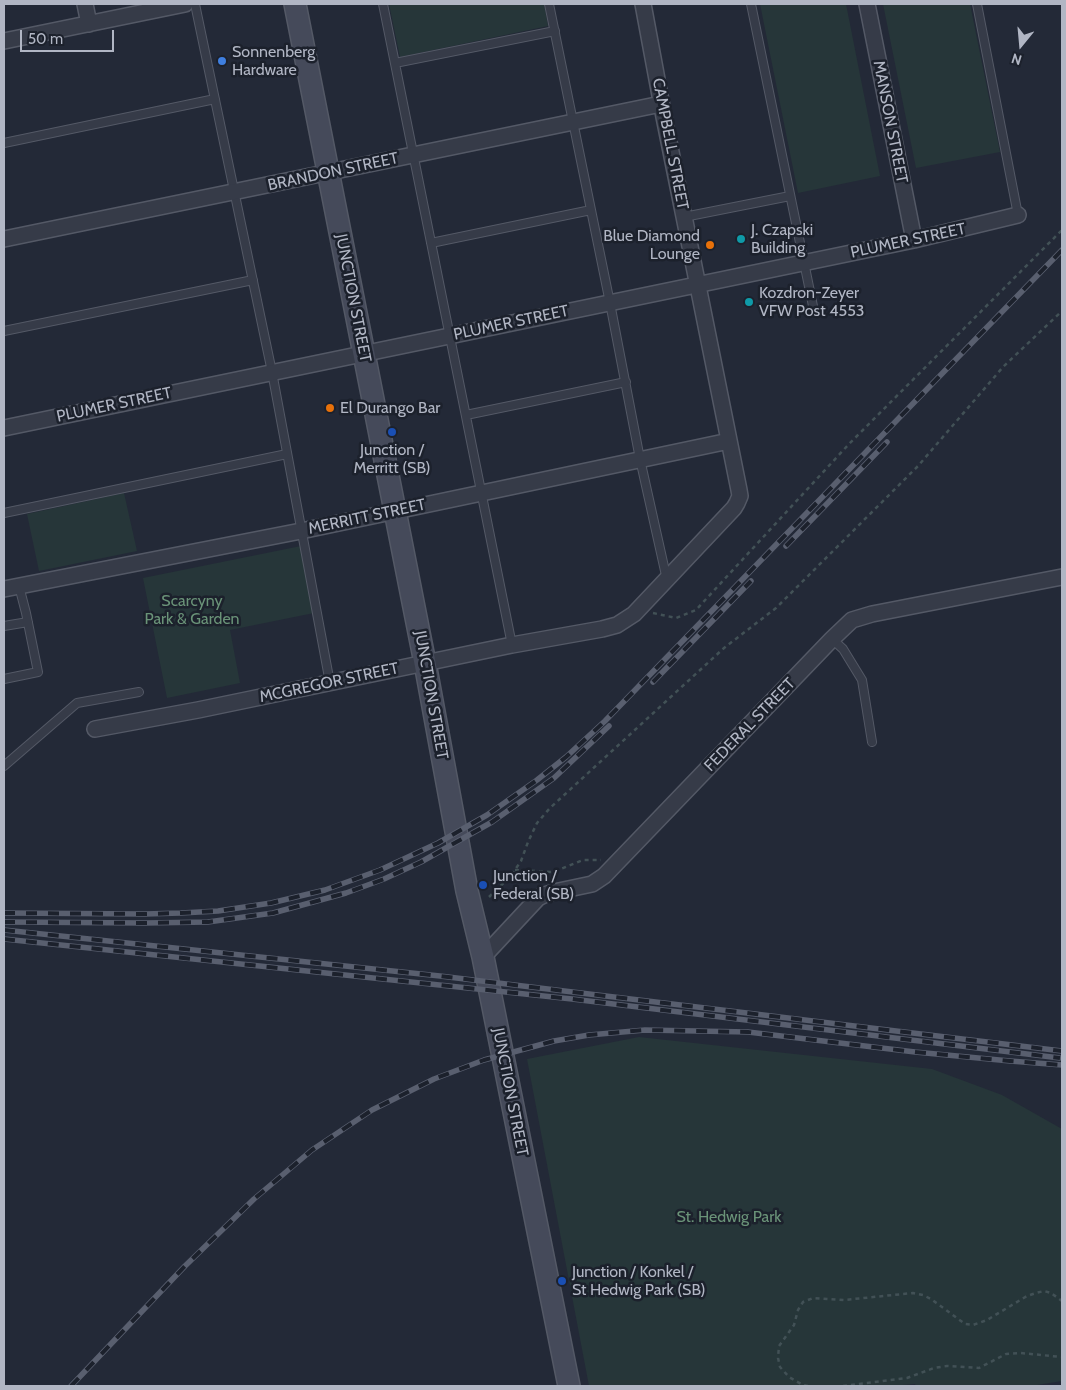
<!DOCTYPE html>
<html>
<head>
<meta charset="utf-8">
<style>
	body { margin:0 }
	#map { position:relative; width:1066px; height:1390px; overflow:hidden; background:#232937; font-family:Cabin,sans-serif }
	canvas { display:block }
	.frame { position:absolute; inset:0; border:5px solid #b1b6c4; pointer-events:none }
	.north { position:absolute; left:996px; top:20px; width:50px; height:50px; -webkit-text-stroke:4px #1c212c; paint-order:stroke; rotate:197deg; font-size:14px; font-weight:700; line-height:20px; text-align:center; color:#b1b6c4 }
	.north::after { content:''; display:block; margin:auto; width:18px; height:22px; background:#b1b6c4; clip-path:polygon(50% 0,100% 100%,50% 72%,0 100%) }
	.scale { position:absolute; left:20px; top:30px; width:94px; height:22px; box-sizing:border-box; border:2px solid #b1b6c4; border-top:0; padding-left:6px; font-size:15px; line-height:18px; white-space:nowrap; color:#b1b6c4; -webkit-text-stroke:4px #1c212c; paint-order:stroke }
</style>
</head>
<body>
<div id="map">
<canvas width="1066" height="1390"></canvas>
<div class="frame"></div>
<div class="north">N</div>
<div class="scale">50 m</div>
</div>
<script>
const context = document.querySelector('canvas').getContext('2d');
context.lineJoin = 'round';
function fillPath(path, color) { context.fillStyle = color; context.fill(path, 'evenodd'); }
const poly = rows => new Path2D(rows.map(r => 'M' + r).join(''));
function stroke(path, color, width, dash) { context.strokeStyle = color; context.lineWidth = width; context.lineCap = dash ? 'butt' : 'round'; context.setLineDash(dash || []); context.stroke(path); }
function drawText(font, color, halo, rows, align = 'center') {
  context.font = font + ' Cabin,sans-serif'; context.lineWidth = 5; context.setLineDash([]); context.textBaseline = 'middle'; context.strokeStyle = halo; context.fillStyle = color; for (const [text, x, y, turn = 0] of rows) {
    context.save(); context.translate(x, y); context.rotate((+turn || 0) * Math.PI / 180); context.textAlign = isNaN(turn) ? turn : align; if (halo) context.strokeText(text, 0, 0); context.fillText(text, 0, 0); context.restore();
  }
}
const green = poly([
	[389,4,544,4,548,26,400,57],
	[760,4,846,4,880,176,798,193],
	[883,4,970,4,1000,152,916,168],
	[124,493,137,551,39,571,27,514],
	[301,546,314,613,230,630,240,683,167,698,143,578],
	[639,1037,932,1069,1002,1095,1062,1129,1062,1381,1031,1386,916,1386,915,1384,891,1386,589,1386,527,1059]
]);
const path = poly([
	[653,613,676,618,696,610,849,444,1062,230],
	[515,870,553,872,583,860,601,860],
	[489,897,510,877,521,861,528,842,537,823,550,808,724,648,776,608,918,466,1003,367,1062,311],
	[808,1386,803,1385,789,1377,780,1367,778,1358,779,1346,794,1325,798,1310,803,1302,813,1298,844,1300,913,1293,923,1295,931,1299,965,1324,973,1325,987,1320,1027,1296,1036,1293,1044,1291,1051,1293,1062,1301],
	[843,1386,907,1378,934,1368,947,1366,979,1368,1006,1354,1020,1353,1062,1357]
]);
const lane = poly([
	[195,4,272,372,330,683],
	[383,4,512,645],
	[549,4,610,303,640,459,667,580],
	[751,4,814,311],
	[977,4,1018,215],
	[395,63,555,31],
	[4,143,215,99],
	[684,217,790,196],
	[431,243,591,210],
	[4,331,253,280],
	[466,415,626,382],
	[4,513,287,454],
	[4,626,28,622],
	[832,639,843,649,862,680,872,742],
	[4,679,38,672,26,613,19,586],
	[4,766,77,703,139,692]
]);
const street = poly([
	[85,4,89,24],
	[867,4,914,240],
	[4,41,185,4],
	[4,239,661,104],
	[4,428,914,240,1018,215],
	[4,589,301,531,729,441],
	[95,729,198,710,512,645,602,629,617,625,634,614,734,508,737,503,740,496,739,490,664,117,643,4],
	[483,957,538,898,544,895,554,892,592,884,604,876,832,639,852,620,872,614,1062,577]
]);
const secondary = poly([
	[295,4,425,663,467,891,483,957,569,1386]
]);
const rail = poly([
	[786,546,887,442],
	[653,682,751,581],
	[4,913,145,914,181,913,218,911,271,903,325,890,380,870,438,843,487,815,537,780,566,757,605,721,1062,250],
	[4,922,145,923,208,922,273,913,346,893,384,879,421,862,492,822,554,778,609,726],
	[4,930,440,976,1062,1051],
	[4,939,572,999,1060,1058],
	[71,1386,185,1266,254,1199,312,1150,372,1110,434,1079,484,1060,554,1041,589,1035,645,1030,748,1032,915,1052,1010,1061,1062,1065]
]);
const markers = [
	[222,61,5,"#3f7fe0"],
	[741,239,5,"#0f9aa8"],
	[710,245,5,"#e8710a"],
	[749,302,5,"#0f9aa8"],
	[330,408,5,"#e8710a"],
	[392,432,5,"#1a4fb4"],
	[483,885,5,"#1a4fb4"],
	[562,1281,5,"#1a4fb4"]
];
const poiNames = [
	["Sonnenberg",232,52],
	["Hardware",232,70],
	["J. Czapski",751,230],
	["Building",751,248],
	["Blue Diamond",700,236,"right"],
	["Lounge",700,254,"right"],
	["Kozdron-Zeyer",759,293],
	["VFW Post 4553",759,311],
	["El Durango Bar",340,408],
	["Junction /",392,450,"center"],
	["Merritt (SB)",392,468,"center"],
	["Junction /",493,876],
	["Federal (SB)",493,894],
	["Junction / Konkel /",572,1272],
	["St Hedwig Park (SB)",572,1290]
];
const streetNames = [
	["MANSON STREET",890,122,79],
	["CAMPBELL STREET",670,144,79],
	["BRANDON STREET",333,172,-12],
	["PLUMER STREET",908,241,-12],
	["JUNCTION STREET",353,298,79],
	["PLUMER STREET",511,323,-12],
	["PLUMER STREET",114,405,-12],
	["MERRITT STREET",367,517,-12],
	["MCGREGOR STREET",329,683,-12],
	["JUNCTION STREET",431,695,80],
	["FEDERAL STREET",750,725,-46],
	["JUNCTION STREET",510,1092,79]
];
const parkNames = [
	["Scarcyny",192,601],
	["Park & Garden",192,619],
	["St. Hedwig Park",729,1217]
];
fillPath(green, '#263639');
stroke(lane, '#545966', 10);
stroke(street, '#545966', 18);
stroke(secondary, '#545966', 24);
stroke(path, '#425156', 2.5, [4, 4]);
stroke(lane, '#363b48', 8);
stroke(street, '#363b48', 15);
stroke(secondary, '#454a5a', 21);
stroke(rail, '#595f6f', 5.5);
stroke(rail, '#1c212c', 4, [11]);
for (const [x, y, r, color] of markers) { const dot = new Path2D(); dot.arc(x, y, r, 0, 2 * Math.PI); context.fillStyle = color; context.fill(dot); stroke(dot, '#1c212c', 2); }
drawText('16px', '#b1b6c4', '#1c212c', poiNames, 'left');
drawText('16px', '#b1b6c4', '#1c212c', streetNames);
drawText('16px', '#6a9378', '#1c212c', parkNames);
</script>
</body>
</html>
